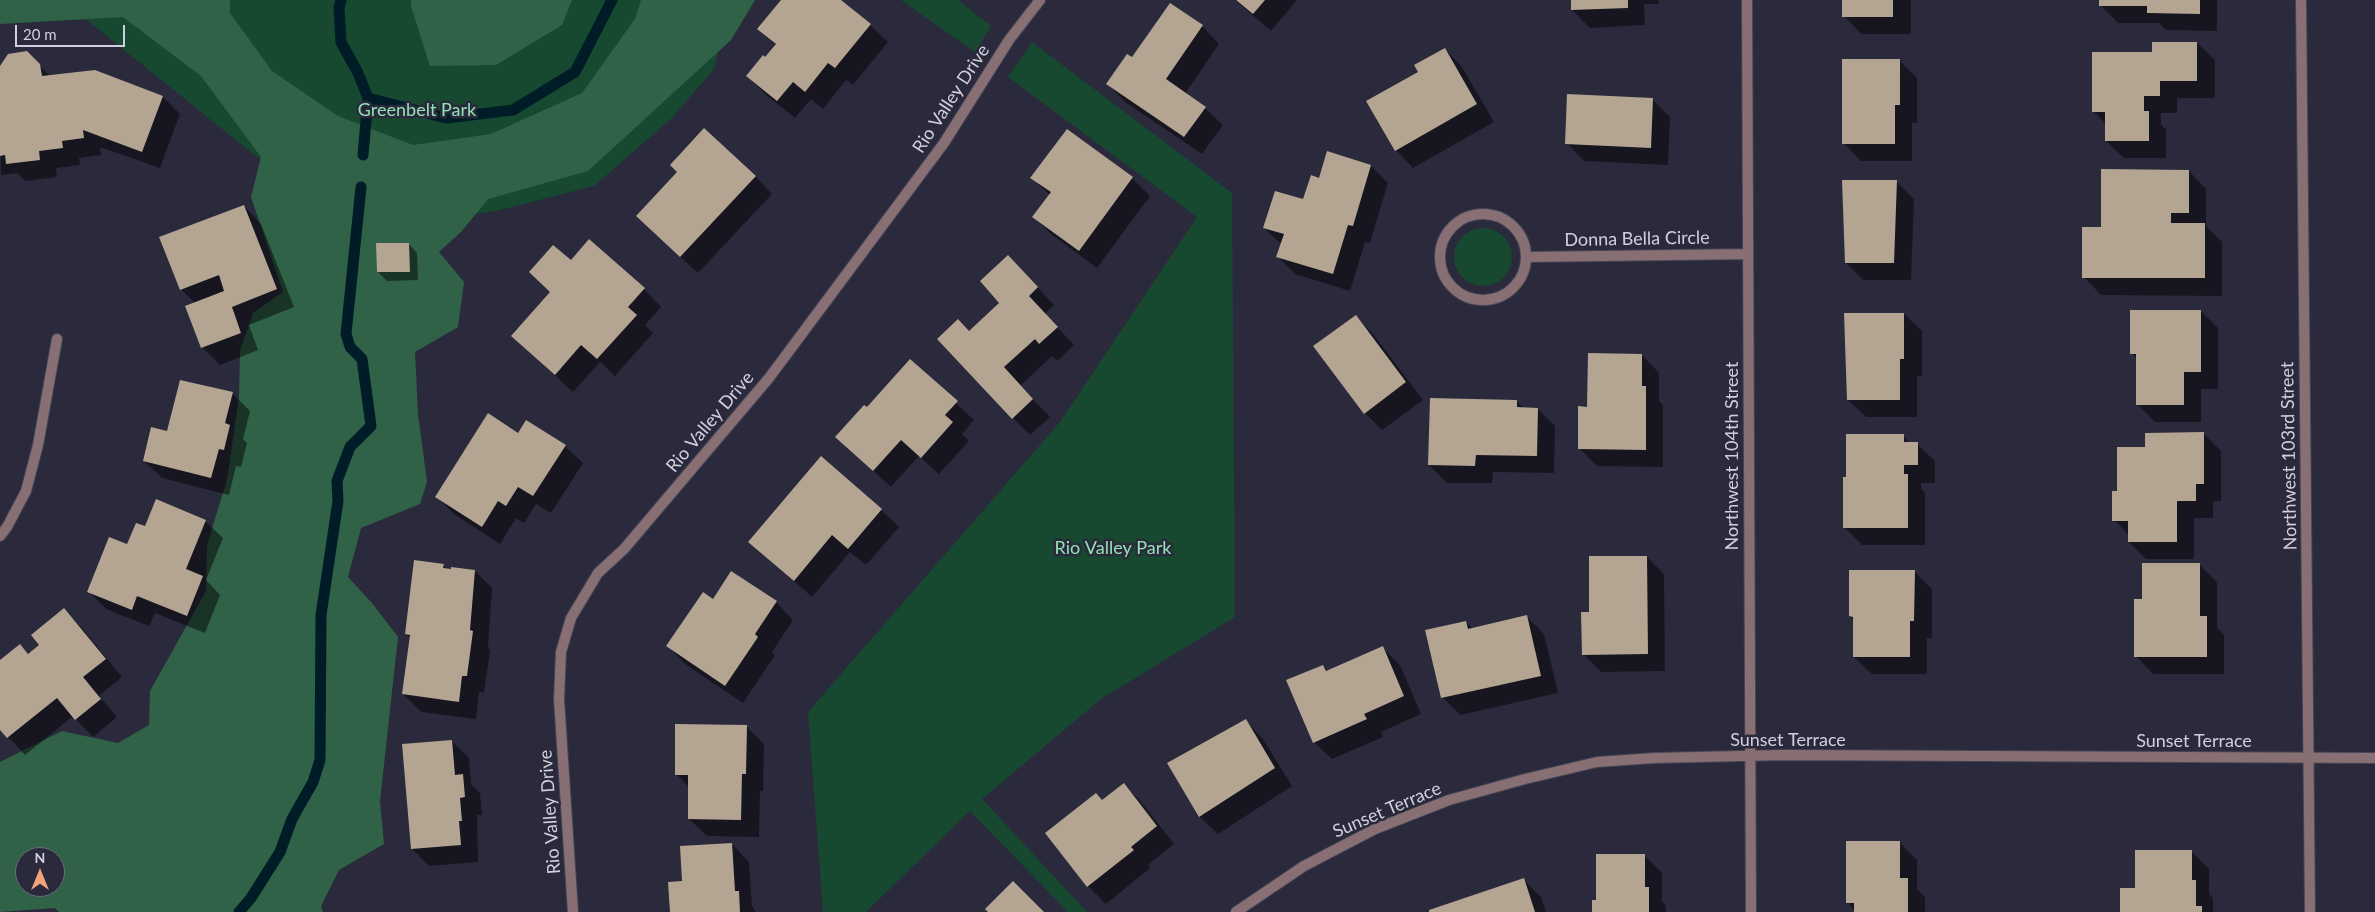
<!DOCTYPE html>
<html>
<head>
<meta charset="utf-8">
<style>
	body { margin:0 }
	#map { position:relative; width:2375px; height:912px; overflow:hidden; background:#2b2a3c; font-family:Lato,sans-serif }
	canvas { display:block }
	.north { position:absolute; left:15px; top:847px; width:50px; height:50px; box-sizing:border-box; background:#2b2a3c; border:1px solid #6d6c7c; border-radius:50%; rotate:0deg; font-size:14px; font-weight:700; line-height:20px; text-align:center; color:#d0d0dc }
	.north::after { content:''; display:block; margin:auto; width:18px; height:22px; background:#f0a279; clip-path:polygon(50% 0,100% 100%,50% 72%,0 100%) }
	.scale { position:absolute; left:15px; top:25px; width:110px; height:22px; box-sizing:border-box; border:2px solid #d0d0dc; border-top:0; padding-left:6px; font-size:15px; line-height:18px; white-space:nowrap; color:#d0d0dc; -webkit-text-stroke:4px #2b2a3c; paint-order:stroke }
</style>
</head>
<body>
<div id="map">
<canvas width="2375" height="912"></canvas>
<div class="north">N</div>
<div class="scale">20 m</div>
</div>
<script>
const context = document.querySelector('canvas').getContext('2d');
context.lineJoin = 'round';
function fillPath(path, color) { context.fillStyle = color; context.fill(path, 'evenodd'); }
const poly = rows => new Path2D(rows.map(r => 'M' + r).join(''));
function stroke(path, color, width, dash) { context.strokeStyle = color; context.lineWidth = width; context.lineCap = dash ? 'butt' : 'round'; context.setLineDash(dash || []); context.stroke(path); }
function drawText(font, color, halo, rows, align = 'center') {
  context.font = font + ' Lato,sans-serif'; context.lineWidth = 5; context.setLineDash([]); context.textBaseline = 'middle'; context.strokeStyle = halo; context.fillStyle = color; for (const [text, x, y, turn = 0] of rows) {
    context.save(); context.translate(x, y); context.rotate((+turn || 0) * Math.PI / 180); context.textAlign = isNaN(turn) ? turn : align; if (halo) context.strokeText(text, 0, 0); context.fillText(text, 0, 0); context.restore();
  }
}
const green = poly([
	[62,0,734,0,713,70,672,118,594,186,496,211,422,221,324,211],
	[901,0,958,0,991,26,975,52],
	[1032,42,1232,193,1235,617,1101,699,982,799,1087,912,1068,912,970,811,866,912,823,912,808,712,1060,422,1197,217,1008,77],
	'1454 257a29 29 0 1 1 58 0a29 29 0 1 1-58 0Z'
]);
const forest = poly([
	[0,0,230,0,230,13,272,71,338,116,413,145,491,134,582,93,635,19,641,0,755,0,731,40,588,171,488,199,461,232,439,252,464,282,458,327,415,352,418,414,427,482,420,504,361,528,348,577,372,603,398,637,380,801,384,844,339,870,321,906,323,912,59,912,55,908,0,912,0,762,62,731,118,743,149,725,150,691,206,591,207,545,227,480,239,397,240,350,253,313,283,292,251,197,261,157,201,76,123,17,0,24],
	[25,857,55,857,55,887,25,887],
	[411,0,572,0,562,25,496,65,430,66,411,6]
]);
const shadow = poly([
	[782,0,839,0,870,25,888,42,853,85,846,80,823,109,811,99,795,118,765,94,747,76,776,46,759,29],
	[1235,0,1297,0,1271,31],
	[1572,0,1658,0,1659,4,1644,4,1645,25,1590,28,1572,10],
	[1843,0,1911,0,1911,34,1861,34,1844,16],
	[2100,0,2217,0,2217,31,2166,30,2159,23,2118,23,2100,5],
	[1202,26,1219,44,1185,94,1205,108,1223,125,1202,154,1125,102,1108,84,1133,59],
	[2197,43,2215,60,2215,98,2177,98,2177,113,2161,113,2161,124,2166,130,2166,158,2124,158,2106,141,2106,124,2093,111],
	[1445,49,1462,67,1494,122,1413,168,1396,150,1419,72],
	[1899,60,1917,78,1917,123,1912,123,1912,161,1861,161,1844,143],
	[39,65,50,76,163,97,180,114,160,168,100,147,101,155,79,158,80,165,56,168,57,177,25,181,18,173,1,175,0,68],
	[1652,99,1670,117,1668,165,1584,161,1567,143],
	[1067,130,1132,178,1150,196,1097,268,1051,234,1034,217,1050,195,1032,178],
	[1371,166,1388,183,1370,243,1365,242,1350,291,1295,274,1278,257,1282,245,1264,228,1304,201,1320,180],
	[2189,171,2206,189,2206,226,2222,242,2222,296,2101,295,2084,277,2102,228],
	[755,176,772,194,698,273,655,234],
	[1896,181,1914,199,1911,280,1863,280,1846,263],
	[244,206,261,224,294,307,249,325,258,350,220,365,202,347,195,303,181,289],
	[409,244,417,253,418,280,387,281,378,272],
	[571,261,644,289,661,307,645,325,653,333,615,376,600,362,573,392,512,336,551,293],
	[1025,274,1054,305,1045,314,1074,345,1057,361,1052,356,1020,386,1050,417,1030,435,1013,418,969,332,1001,303],
	[2201,311,2218,328,2218,389,2201,389,2201,422,2155,422,2137,404,2137,359,2132,353],
	[1904,314,1922,331,1922,376,1917,376,1917,417,1866,417,1848,400],
	[1356,317,1373,334,1423,400,1382,430,1365,413],
	[1642,355,1659,373,1659,401,1663,405,1663,467,1597,466,1579,448,1588,408],
	[910,361,974,420,962,434,969,441,939,474,919,456,891,487,836,437,867,409],
	[232,393,250,411,243,439,247,443,241,467,236,466,229,495,162,478,144,461,168,432],
	[1516,401,1524,408,1538,409,1555,426,1554,473,1493,472,1492,483,1447,483,1429,465],
	[2203,433,2221,451,2221,501,2213,501,2213,518,2194,518,2194,559,2146,559,2129,542,2129,535,2114,520,2118,492,2146,448],
	[519,434,565,446,583,463,551,513,536,504,524,523,516,518,500,544,454,514,437,497],
	[1903,436,1911,444,1917,444,1935,461,1935,483,1921,483,1921,488,1925,493,1925,545,1862,545,1844,527,1848,478],
	[881,510,899,527,866,565,850,552,812,597,750,542],
	[205,521,223,538,206,580,220,595,205,633,155,613,149,626,106,609,88,591,128,546],
	[1647,557,1664,574,1665,671,1601,672,1583,654,1591,613],
	[443,565,448,570,475,571,492,588,488,648,490,650,484,693,479,692,476,719,421,712,403,694,410,638,406,634],
	[2200,565,2217,582,2217,628,2224,635,2224,674,2153,674,2136,656,2143,601],
	[1914,571,1932,589,1932,638,1927,638,1927,674,1872,674,1854,657,1854,621,1850,616],
	[713,601,776,602,793,620,772,652,775,655,743,703,685,664,668,646],
	[64,610,81,627,122,677,99,696,117,717,93,737,73,716,25,755,0,728,0,662,20,646,29,654,41,645],
	[1527,617,1544,634,1558,693,1460,715,1442,697,1466,622,1473,629],
	[1383,648,1400,665,1421,714,1381,732,1383,737,1332,759,1314,742,1323,666,1328,671],
	[1246,721,1263,739,1292,786,1218,834,1200,817,1169,764],
	[746,726,764,744,763,791,760,791,759,837,707,836,689,819,690,788,676,774],
	[452,741,469,758,471,784,480,793,482,815,477,815,478,862,429,866,412,849],
	[1124,784,1141,802,1174,844,1148,865,1150,868,1106,904,1088,886,1103,801],
	[1899,842,1917,860,1917,889,1925,897,1925,912,1855,912,1848,902],
	[732,844,749,862,752,906,756,912,671,912,683,883],
	[2191,851,2209,869,2209,894,2213,898,2213,912,2122,912,2136,889],
	[1644,855,1662,873,1662,901,1666,906,1666,912,1593,912,1597,901],
	[1523,879,1541,897,1546,912,1431,912]
]);
const stream = poly([
	[341,0,339,8,341,42,358,73,368,98,363,155],
	[368,98,446,118,513,110,575,72,612,0],
	[239,912,251,898,280,852,292,819,313,782,320,760,321,615,338,501,337,481,350,447,371,426,362,359,350,347,346,334,361,187]
]);
const building = poly([
	[781,0,841,0,871,24,835,68,828,63,805,92,793,82,777,101,746,76,763,55,765,57,776,44,757,29],
	[1236,0,1265,0,1253,14],
	[1571,0,1628,0,1628,8,1571,10],
	[1842,0,1893,0,1893,17,1842,17],
	[2099,0,2200,0,2200,14,2147,13,2147,6,2099,6],
	[1170,3,1203,25,1166,79,1206,107,1184,137,1106,84,1127,54,1132,57],
	[2152,42,2197,42,2197,81,2160,81,2160,96,2144,96,2144,111,2149,111,2149,141,2105,141,2105,112,2092,112,2092,52,2152,52],
	[1445,48,1477,104,1395,151,1366,101,1418,72,1414,65],
	[27,51,40,64,42,76,95,70,163,96,142,152,83,130,84,138,62,141,63,148,39,151,40,160,6,164,5,155,0,156,0,66,8,54],
	[1842,59,1900,59,1900,105,1895,105,1895,144,1842,144],
	[1567,94,1653,98,1651,148,1565,144],
	[704,128,756,176,680,257,636,216,677,172,670,165],
	[1067,129,1133,177,1079,251,1032,217,1051,192,1030,178],
	[1327,151,1371,165,1353,226,1348,225,1333,274,1276,257,1284,234,1263,228,1275,191,1303,199,1311,175,1319,178],
	[2101,169,2189,170,2189,213,2171,213,2171,223,2205,223,2205,278,2082,278,2082,227,2101,227],
	[1842,180,1897,180,1894,263,1845,263],
	[244,205,277,289,232,307,241,333,201,348,185,306,224,291,219,275,180,290,159,237],
	[589,239,645,288,628,307,637,315,597,359,581,345,555,375,511,336,550,292,529,272,553,245,571,260],
	[376,243,409,243,410,272,377,272],
	[1008,255,1038,287,1029,296,1058,327,1039,344,1035,339,1004,367,1033,399,1012,419,937,339,958,319,969,331,999,303,980,281],
	[2130,310,2201,310,2201,372,2184,372,2184,405,2136,405,2136,354,2130,354],
	[1844,313,1904,313,1904,359,1900,359,1900,400,1847,400],
	[1356,315,1406,382,1364,414,1313,346],
	[1588,353,1642,354,1642,386,1646,386,1646,450,1578,449,1578,406,1587,407],
	[910,359,958,401,945,415,953,422,921,458,901,440,873,471,835,437,864,405,867,407],
	[180,380,233,392,225,423,230,425,224,450,219,449,211,478,143,461,151,427,167,431],
	[1430,398,1517,400,1517,407,1538,408,1537,456,1476,455,1475,466,1428,465],
	[488,413,518,433,526,420,566,445,533,496,518,487,506,506,498,501,482,527,435,497],
	[2204,432,2204,484,2196,484,2196,501,2177,501,2177,542,2128,542,2128,521,2112,521,2112,491,2117,491,2117,447,2145,447,2145,433],
	[1846,434,1904,434,1904,442,1918,442,1918,465,1904,465,1904,474,1908,474,1908,528,1843,528,1843,477,1846,477],
	[821,456,882,509,848,549,832,535,794,581,748,542],
	[156,499,206,520,186,569,203,576,187,616,137,596,132,610,87,592,109,537,127,544,136,523,145,526],
	[1589,556,1647,556,1648,654,1582,655,1581,612,1589,612],
	[414,560,444,564,443,568,451,569,451,567,475,570,470,630,473,631,467,676,462,676,459,702,402,694,410,635,405,634],
	[2142,563,2200,563,2200,616,2207,616,2207,657,2134,657,2134,599,2142,599],
	[1849,570,1915,570,1914,621,1910,621,1910,657,1853,657,1853,617,1849,616],
	[731,571,777,601,755,634,758,637,725,686,666,646,703,592,713,599],
	[64,608,106,659,83,677,101,699,75,720,57,698,7,738,0,730,0,660,20,644,28,654,39,645,31,635],
	[1527,615,1541,676,1441,698,1425,630,1466,621,1468,629],
	[1383,646,1404,696,1364,714,1367,719,1313,743,1286,680,1323,665,1326,671],
	[1246,719,1275,768,1199,817,1167,763],
	[675,724,747,725,746,774,742,774,741,820,688,819,688,775,675,775],
	[452,740,455,775,463,774,465,797,460,798,462,821,459,821,461,845,411,849,402,744],
	[1124,783,1157,826,1131,847,1134,850,1087,887,1045,833,1096,793,1102,800],
	[1846,841,1900,841,1900,878,1908,878,1908,912,1854,912,1854,903,1846,903],
	[732,843,735,891,739,891,740,912,670,912,668,882,682,881,680,846],
	[2135,850,2192,850,2192,880,2196,880,2196,906,2202,906,2202,912,2120,912,2120,888,2135,888],
	[1596,854,1645,854,1645,887,1649,887,1649,912,1592,912,1592,900,1596,900],
	[1524,878,1535,912,1429,912,1429,910],
	[1013,881,1044,912,988,912,985,909]
]);
const street = poly([
	[1747,0,1751,912],
	[2301,0,2310,912],
	'1440 257a43 43 0 1 1 86 0a43 43 0 1 1-86 0Z',
	[1527,257,1748,254],
	[0,536,7,527,26,491,38,445,57,339],
	[573,912,559,699,561,652,571,618,598,573,624,549,769,378,944,143,1009,40,1040,0],
	[1236,912,1304,866,1375,829,1449,800,1525,779,1597,762,1654,758,1784,755,2375,758]
]);
const streetNames = [
	["Rio Valley Drive",951,99,-57],
	["Donna Bella Circle",1637,239,-1],
	["Rio Valley Drive",710,422,-50],
	["Northwest 104th Street",1732,456,-90],
	["Northwest 103rd Street",2289,456,-91],
	["Sunset Terrace",1788,740],
	["Sunset Terrace",2194,741],
	["Sunset Terrace",1387,810,-23],
	["Rio Valley Drive",550,812,-94]
];
const parkNames = [
	["Greenbelt Park",417,110],
	["Rio Valley Park",1113,548]
];
fillPath(green, '#174930');
fillPath(forest, '#306248');
fillPath(shadow, '#0007');
stroke(stream, '#001c27', 11);
fillPath(building, '#b3a591');
stroke(street, '#454556', 12);
stroke(street, '#886f73', 10);
drawText('18px', '#d0d0dc', '#2b2a3c', streetNames);
drawText('18px', '#92e2b5', '#2b2a3c', parkNames);
</script>
</body>
</html>
